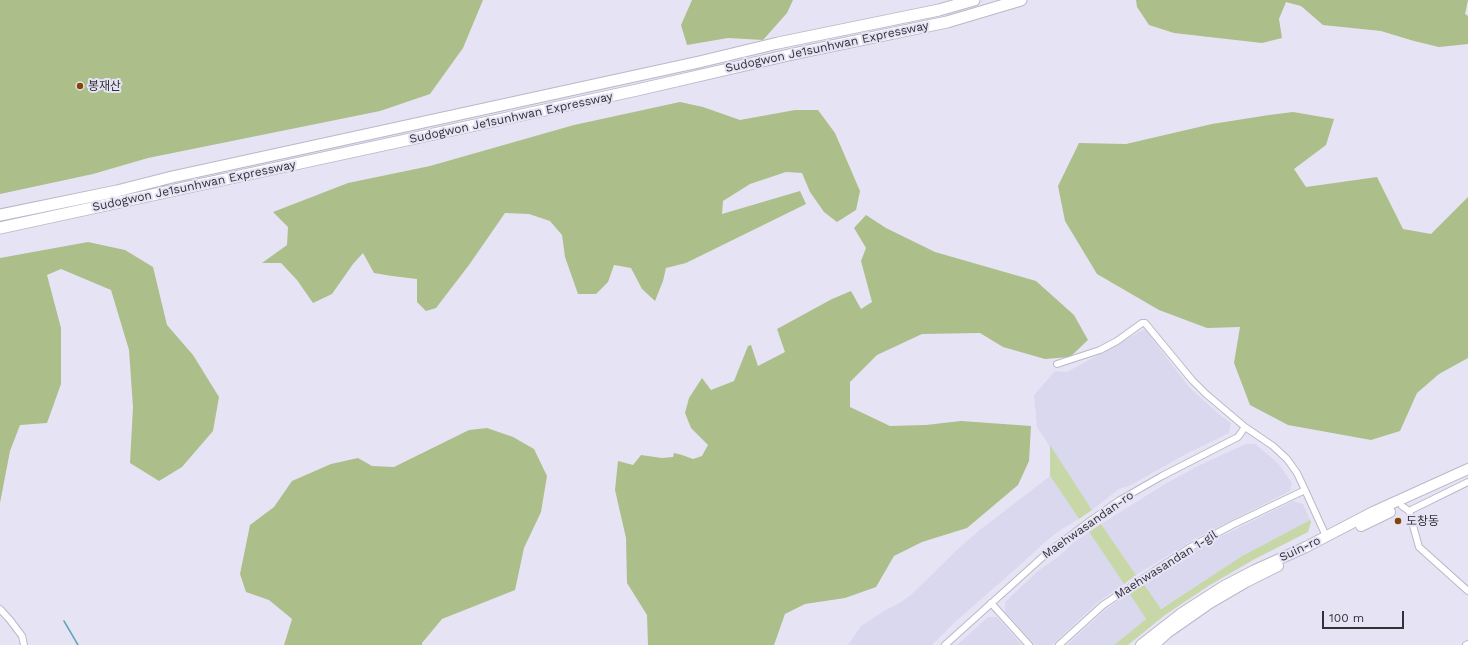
<!DOCTYPE html>
<html>
<head>
<meta charset="utf-8">
<style>
	body { margin:0 }
	#map { position:relative; width:1468px; height:645px; overflow:hidden; background:#e6e4f4; font-family:"Work Sans",sans-serif }
	canvas { display:block }
	.scale { position:absolute; left:1322px; top:611px; width:82px; height:18px; box-sizing:border-box; border:2px solid #323138; border-top:0; padding-left:5px; font-size:12px; line-height:14px; white-space:nowrap; color:#323138; -webkit-text-stroke:3px #e6e4f4; paint-order:stroke }
</style>
</head>
<body>
<div id="map">
<canvas width="1468" height="645"></canvas>
<div class="scale">100 m</div>
</div>
<script>
const context = document.querySelector('canvas').getContext('2d');
context.lineJoin = 'round';
function fillPath(path, color) { context.fillStyle = color; context.fill(path, 'evenodd'); }
const poly = rows => new Path2D(rows.map(r => 'M' + r).join(''));
function stroke(path, color, width, dash) { context.strokeStyle = color; context.lineWidth = width; context.lineCap = dash ? 'butt' : 'round'; context.setLineDash(dash || []); context.stroke(path); }
function drawText(font, color, halo, rows, align = 'center') {
  context.font = font + ' "Work Sans","Noto Sans KR",sans-serif'; context.lineWidth = 4; context.setLineDash([]); context.textBaseline = 'middle'; context.strokeStyle = halo; context.fillStyle = color; for (const [text, x, y, turn = 0] of rows) {
    context.save(); context.translate(x, y); context.rotate((+turn || 0) * Math.PI / 180); context.textAlign = isNaN(turn) ? turn : align; if (halo) context.strokeText(text, 0, 0); context.fillText(text, 0, 0); context.restore();
  }
}
const built = poly([
	[1145,329,1189,387,1220,415,1231,423,1229,433,1186,454,1129,486,1119,489,1092,510,1037,427,1034,395,1055,371,1067,372],
	[1246,444,1255,444,1278,463,1292,483,1290,491,1195,539,1136,575,1101,524,1165,484,1200,465],
	[1050,476,1079,519,1059,531,1045,542,1019,566,955,622,932,645,848,645,861,626,884,611,901,602,913,593,960,547,981,529],
	[1293,501,1303,504,1310,520,1242,556,1160,609,1143,583,1181,558,1222,536],
	[1089,532,1124,584,1097,603,1052,645,1035,645,1005,612,1005,602,1039,570,1058,557,1074,542],
	[1129,593,1146,619,1114,645,1067,645,1106,609],
	[988,617,997,617,1022,645,957,645]
]);
const green = poly([
	[1050,445,1092,510,1079,519,1050,476],
	[1310,520,1311,522,1308,532,1253,560,1210,585,1165,615,1128,645,1114,645,1146,619,1129,593,1143,583,1161,609,1242,556],
	[1101,524,1136,575,1124,584,1089,532]
]);
const forest = poly([
	[0,0,483,0,463,48,430,94,380,111,148,158,93,174,0,194],
	[692,0,793,0,787,13,763,40,728,38,687,45,681,25],
	[1136,0,1468,0,1465,14,1468,16,1468,44,1439,47,1414,41,1381,31,1323,25,1301,6,1286,2,1279,19,1282,38,1262,43,1174,33,1149,25,1137,7],
	[680,102,703,107,740,120,795,110,818,110,835,133,860,191,856,210,837,222,824,212,810,192,802,173,786,172,750,184,723,201,722,214,800,191,806,204,686,263,666,268,663,281,655,301,642,289,631,268,614,265,608,282,596,294,578,294,565,257,562,235,550,221,529,214,505,213,469,265,436,308,426,311,417,302,417,279,392,276,374,273,363,253,353,264,332,294,313,303,297,280,281,263,262,263,287,245,288,227,273,212,348,183,430,166,574,125],
	[1293,112,1334,119,1326,145,1294,169,1306,187,1377,177,1403,229,1431,234,1468,197,1468,358,1439,374,1417,393,1400,431,1371,440,1288,425,1250,405,1234,363,1240,327,1207,328,1159,310,1097,274,1065,221,1058,186,1079,143,1126,144,1212,124,1269,115],
	[866,215,886,228,935,252,1036,281,1074,315,1088,340,1070,357,1045,359,1003,347,980,333,922,334,877,355,850,382,850,407,890,426,926,425,961,421,1031,426,1029,461,1018,485,967,528,922,542,894,556,876,587,845,598,805,604,785,614,774,645,648,645,647,615,627,583,626,538,615,490,618,461,633,465,641,455,662,458,673,457,674,453,682,455,693,459,702,456,708,445,691,428,685,413,689,398,702,378,711,390,734,381,748,346,751,345,758,366,785,352,777,329,832,299,851,291,861,309,872,302,861,261,866,248,854,228],
	[88,242,125,250,153,267,167,325,193,355,219,397,213,431,182,467,159,481,130,463,133,407,129,350,111,290,61,269,47,275,61,328,61,384,47,423,20,425,10,451,0,503,0,258],
	[487,428,513,437,534,449,547,476,541,512,524,548,515,590,442,619,422,643,422,645,284,645,292,619,269,600,246,592,240,574,250,525,274,507,292,481,331,464,358,458,372,466,394,467,469,430]
]);
const stream = poly([
	[64,621,78,645]
]);
const minor = poly([
	[1057,364,1100,350,1117,341,1142,323,1145,323,1192,380,1206,394,1245,427,1273,446,1287,459,1297,473,1305,490,1326,536],
	[1402,506,1409,511,1419,547,1468,591],
	[1409,511,1468,482],
	[991,603,1029,645],
	[0,609,10,620,22,636,24,645],
	[945,645,1046,554,1090,521,1120,500,1162,476,1238,437,1245,427],
	[1059,645,1103,605,1189,548,1232,525,1305,490],
	[1466,645,1468,644]
]);
const primary = poly([
	[1361,526,1390,512],
	[1141,645,1182,613,1224,586,1255,570,1306,547,1373,512,1468,469],
	[1154,645,1167,633,1210,603,1246,582,1278,566]
]);
const motorway = poly([
	[0,215,117,191,172,177,699,62,778,43,939,10,974,0],
	[0,228,637,90,793,54,947,22,1021,0]
]);
const markers = [
	[80,86,4,"#844606"],
	[1398,521,4,"#844606"]
];
const streetNames = [
	["Sudogwon Je1sunhwan Expressway",827,47,-12],
	["Sudogwon Je1sunhwan Expressway",511,118,-12],
	["Sudogwon Je1sunhwan Expressway",194,186,-12],
	["Maehwasandan-ro",1088,525,-35],
	["Suin-ro",1300,549,-25],
	["Maehwasandan 1-gil",1166,565,-32]
];
const poiNames = [
	["봉재산",88,86],
	["도창동",1406,521]
];
fillPath(built, '#dad8ee');
fillPath(green, '#c7d7a8');
fillPath(forest, '#acbe89');
stroke(stream, '#61a4b8', 1.5);
stroke(minor, '#bab8c8', 8);
stroke(primary, '#bab8c8', 12);
stroke(motorway, '#bab8c8', 13);
stroke(minor, '#fff', 6);
stroke(primary, '#fff', 10);
stroke(motorway, '#fff', 11);
for (const [x, y, r, color] of markers) { const dot = new Path2D(); dot.arc(x, y, r, 0, 2 * Math.PI); context.fillStyle = color; context.fill(dot); stroke(dot, '#e6e4f4', 1.5); }
drawText('12px', '#323138', '#e6e4f4', streetNames);
drawText('12px', '#323138', '#e6e4f4', poiNames, 'left');
</script>
</body>
</html>
